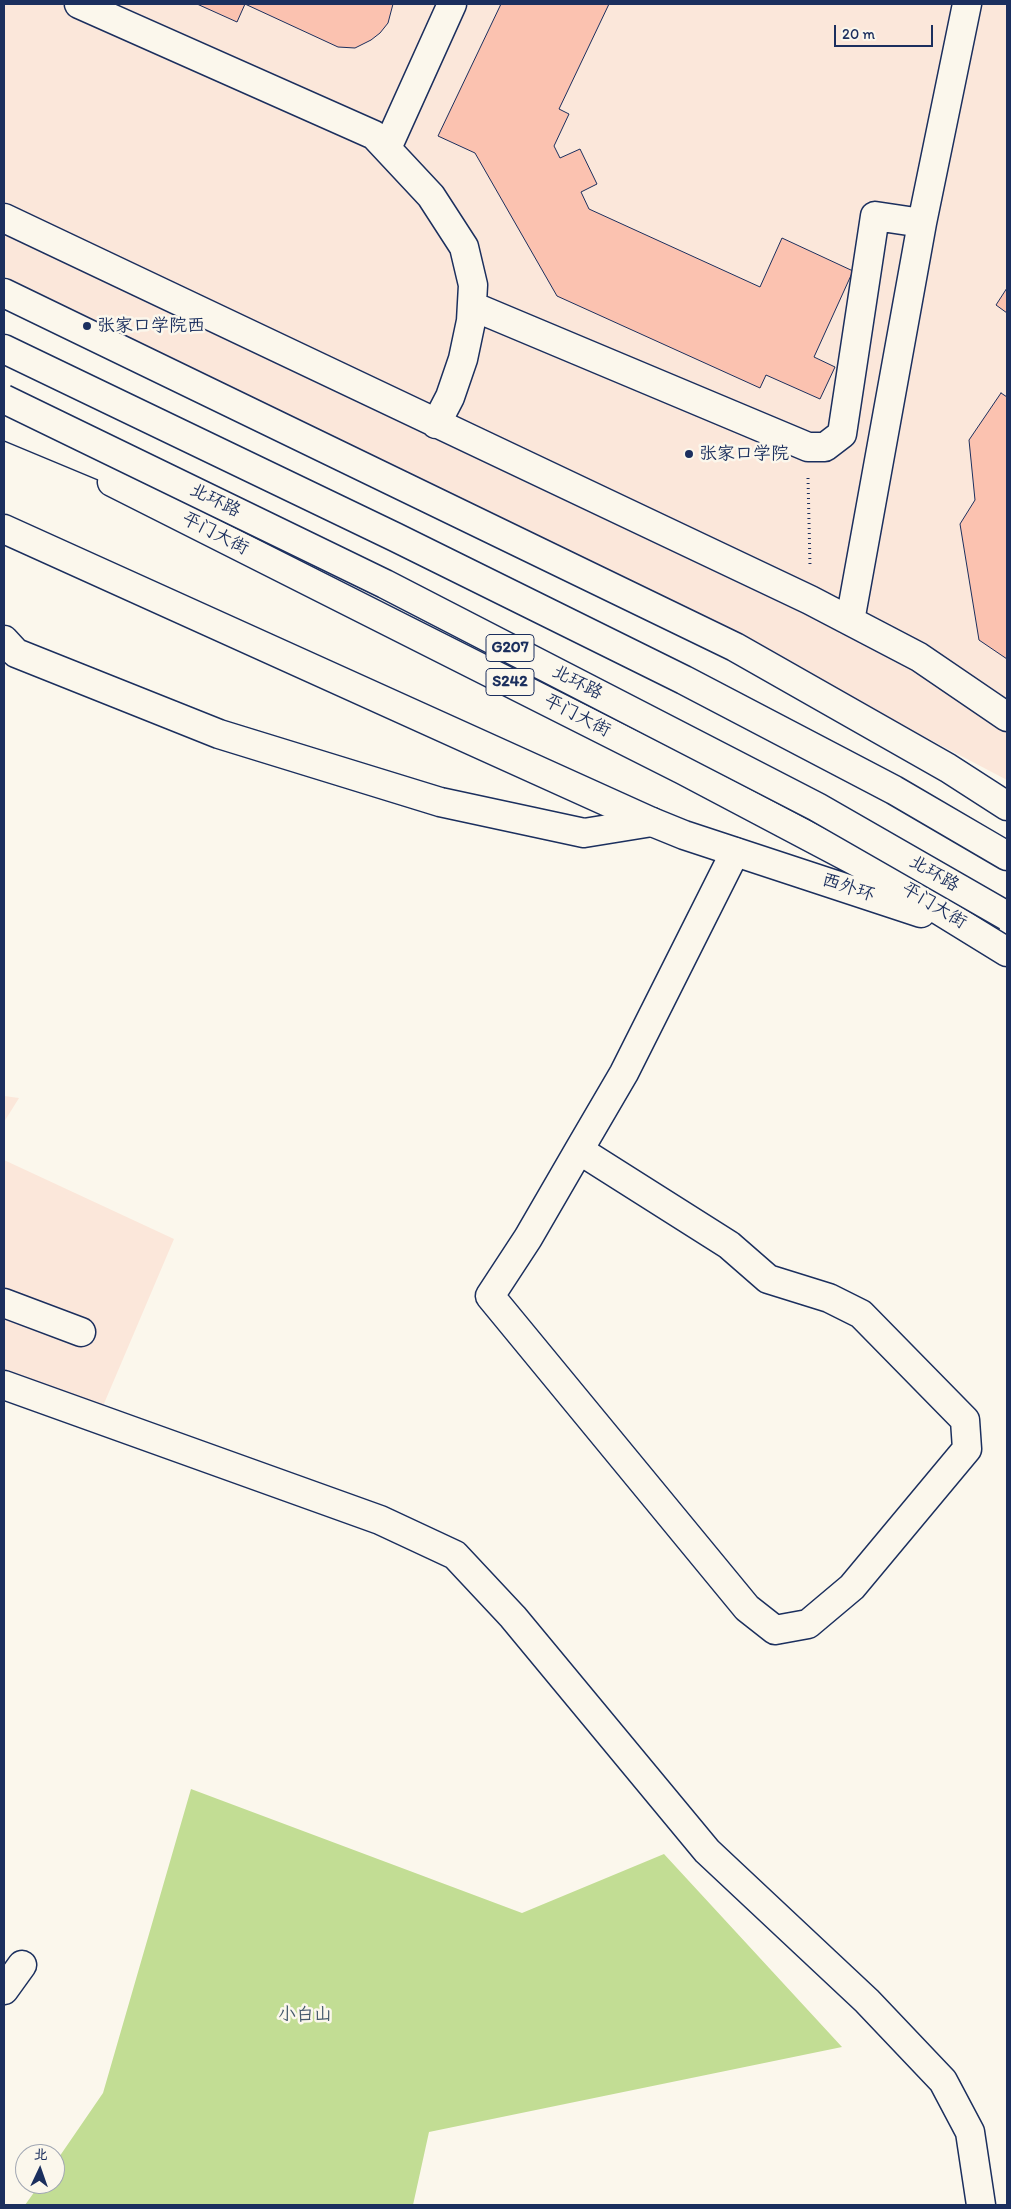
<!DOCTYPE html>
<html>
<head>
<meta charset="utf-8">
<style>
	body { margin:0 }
	#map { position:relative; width:1011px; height:2209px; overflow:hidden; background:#fbf7ec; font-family:Itim,"LXGW WenKai TC",sans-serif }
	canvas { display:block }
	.frame { position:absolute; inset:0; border:5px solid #1b2f5e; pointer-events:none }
	.north { position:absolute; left:15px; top:2144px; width:50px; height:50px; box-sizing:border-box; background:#fbf7ec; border:1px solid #a1a7b3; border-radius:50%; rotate:3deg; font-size:14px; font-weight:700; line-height:20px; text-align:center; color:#1b2f5e }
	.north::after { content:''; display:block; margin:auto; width:18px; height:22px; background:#1b2f5e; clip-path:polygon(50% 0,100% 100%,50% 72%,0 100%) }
	.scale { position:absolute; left:834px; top:25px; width:99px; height:22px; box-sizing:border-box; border:2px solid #1b2f5e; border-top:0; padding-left:6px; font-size:15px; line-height:18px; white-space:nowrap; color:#1b2f5e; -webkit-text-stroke:4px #fbf7ec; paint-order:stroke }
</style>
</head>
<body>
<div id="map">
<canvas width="1011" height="2209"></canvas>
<div class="frame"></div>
<div class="north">北</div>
<div class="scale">20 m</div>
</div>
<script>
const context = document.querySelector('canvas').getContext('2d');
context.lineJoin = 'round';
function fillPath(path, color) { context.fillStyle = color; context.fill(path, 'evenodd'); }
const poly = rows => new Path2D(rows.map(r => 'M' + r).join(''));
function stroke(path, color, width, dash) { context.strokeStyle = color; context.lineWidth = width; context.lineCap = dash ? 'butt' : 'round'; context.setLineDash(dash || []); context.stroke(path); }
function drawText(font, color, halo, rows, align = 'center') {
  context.font = font + ' Itim,"LXGW WenKai TC",sans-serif'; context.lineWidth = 5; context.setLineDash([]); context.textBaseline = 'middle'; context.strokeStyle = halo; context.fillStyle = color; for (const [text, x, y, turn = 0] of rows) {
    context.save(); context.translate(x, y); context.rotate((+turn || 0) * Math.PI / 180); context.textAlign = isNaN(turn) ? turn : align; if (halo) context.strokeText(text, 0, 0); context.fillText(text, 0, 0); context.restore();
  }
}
const built = poly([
	[4,4,1007,4,1007,780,582,557,4,276],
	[4,1096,19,1098,4,1122],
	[4,1160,174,1239,103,1406,4,1371]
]);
const green = poly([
	[191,1789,522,1913,664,1854,842,2047,429,2132,413,2205,25,2205,40,2184,55,2184,55,2163,103,2093]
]);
const building = poly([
	[197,4,393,4,388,23,380,33,371,40,355,48,338,47,245,4,237,22,197,4],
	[501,4,609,4,559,109,569,114,554,146,560,158,580,149,597,184,581,192,589,209,760,287,782,238,853,271,814,357,835,367,820,399,766,375,760,388,557,296,475,153,438,136,501,4],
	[1007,288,1007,313,996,305,1007,288],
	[1001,393,1007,397,1007,659,979,640,960,524,975,500,969,440,1001,393]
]);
const path = poly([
	[808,478,810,566]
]);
const minor = poly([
	[79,4,374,135,431,196,464,247,473,285,471,321,463,359,450,397,436,424],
	[387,148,452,4],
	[4,218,810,600,919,657,1007,717],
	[472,306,808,447,825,447,842,434,875,216,922,223],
	[850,621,922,223,967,4],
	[4,640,16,653,219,734,440,802,584,833,652,822],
	[579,1150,729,1245,768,1279,829,1298,861,1314,965,1420,967,1449,852,1587,808,1624,775,1630,747,1608,490,1296,528,1238,579,1150,624,1073,735,852],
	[4,1303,81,1332],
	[4,1385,380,1520,455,1555,513,1617,707,1851,867,2001,943,2081,970,2132,981,2205],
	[4,1990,22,1965]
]);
const major = poly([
	[4,293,735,647,948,768,1007,806],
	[112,482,683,770,882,875,1007,952],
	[4,529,652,822,684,835,921,913]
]);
const highway = poly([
	[4,349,395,537,684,680,894,790,1007,856],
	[4,425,194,504]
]);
const highwayBridge = poly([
	[4,399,385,584,817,807,1007,916]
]);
const markers = [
	[87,326,5,"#1b2f5e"],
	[689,454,5,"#1b2f5e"]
];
const shields = [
	[510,648,48],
	[510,682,48]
];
const shieldNames = [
	["G207",510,648],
	["S242",510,682]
];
const poiNames = [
	["张家口学院西",97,326],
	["张家口学院",699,454]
];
const streetNames = [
	["北环路",215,501,26],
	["平门大街",215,534,27],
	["北环路",577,683,27],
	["平门大街",577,716,27],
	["北环路",934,874,30],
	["西外环",848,888,18],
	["平门大街",934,906,31]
];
const parkNames = [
	["小白山",305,2015]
];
fillPath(built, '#fbe7da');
fillPath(green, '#c2dd94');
fillPath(building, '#fbc2b0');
stroke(building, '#1b2f5e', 1);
stroke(minor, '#1b2f5e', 31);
stroke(major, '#1b2f5e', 31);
stroke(highway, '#1b2f5e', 31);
stroke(path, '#1b2f5e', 3, [1, 4]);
stroke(minor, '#fbf7ec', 28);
stroke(major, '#fbf7ec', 28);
stroke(highway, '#fbf7ec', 28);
stroke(highwayBridge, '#1b2f5e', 31, []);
stroke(highwayBridge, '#fbf7ec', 28);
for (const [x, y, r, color] of markers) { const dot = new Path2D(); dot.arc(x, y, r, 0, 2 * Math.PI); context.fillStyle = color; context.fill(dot); stroke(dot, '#fbf7ec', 2); }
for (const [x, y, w] of shields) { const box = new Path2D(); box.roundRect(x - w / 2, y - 13.5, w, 27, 4); context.fillStyle = '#fbf7ec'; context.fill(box); stroke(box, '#1b2f5e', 1); }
drawText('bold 16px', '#1b2f5e', null, shieldNames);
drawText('18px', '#1b2f5e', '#fbf7ec', poiNames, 'left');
drawText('18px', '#1b2f5e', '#fbf7ec', streetNames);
drawText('18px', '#455a6c', '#fbf7ec', parkNames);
</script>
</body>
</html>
